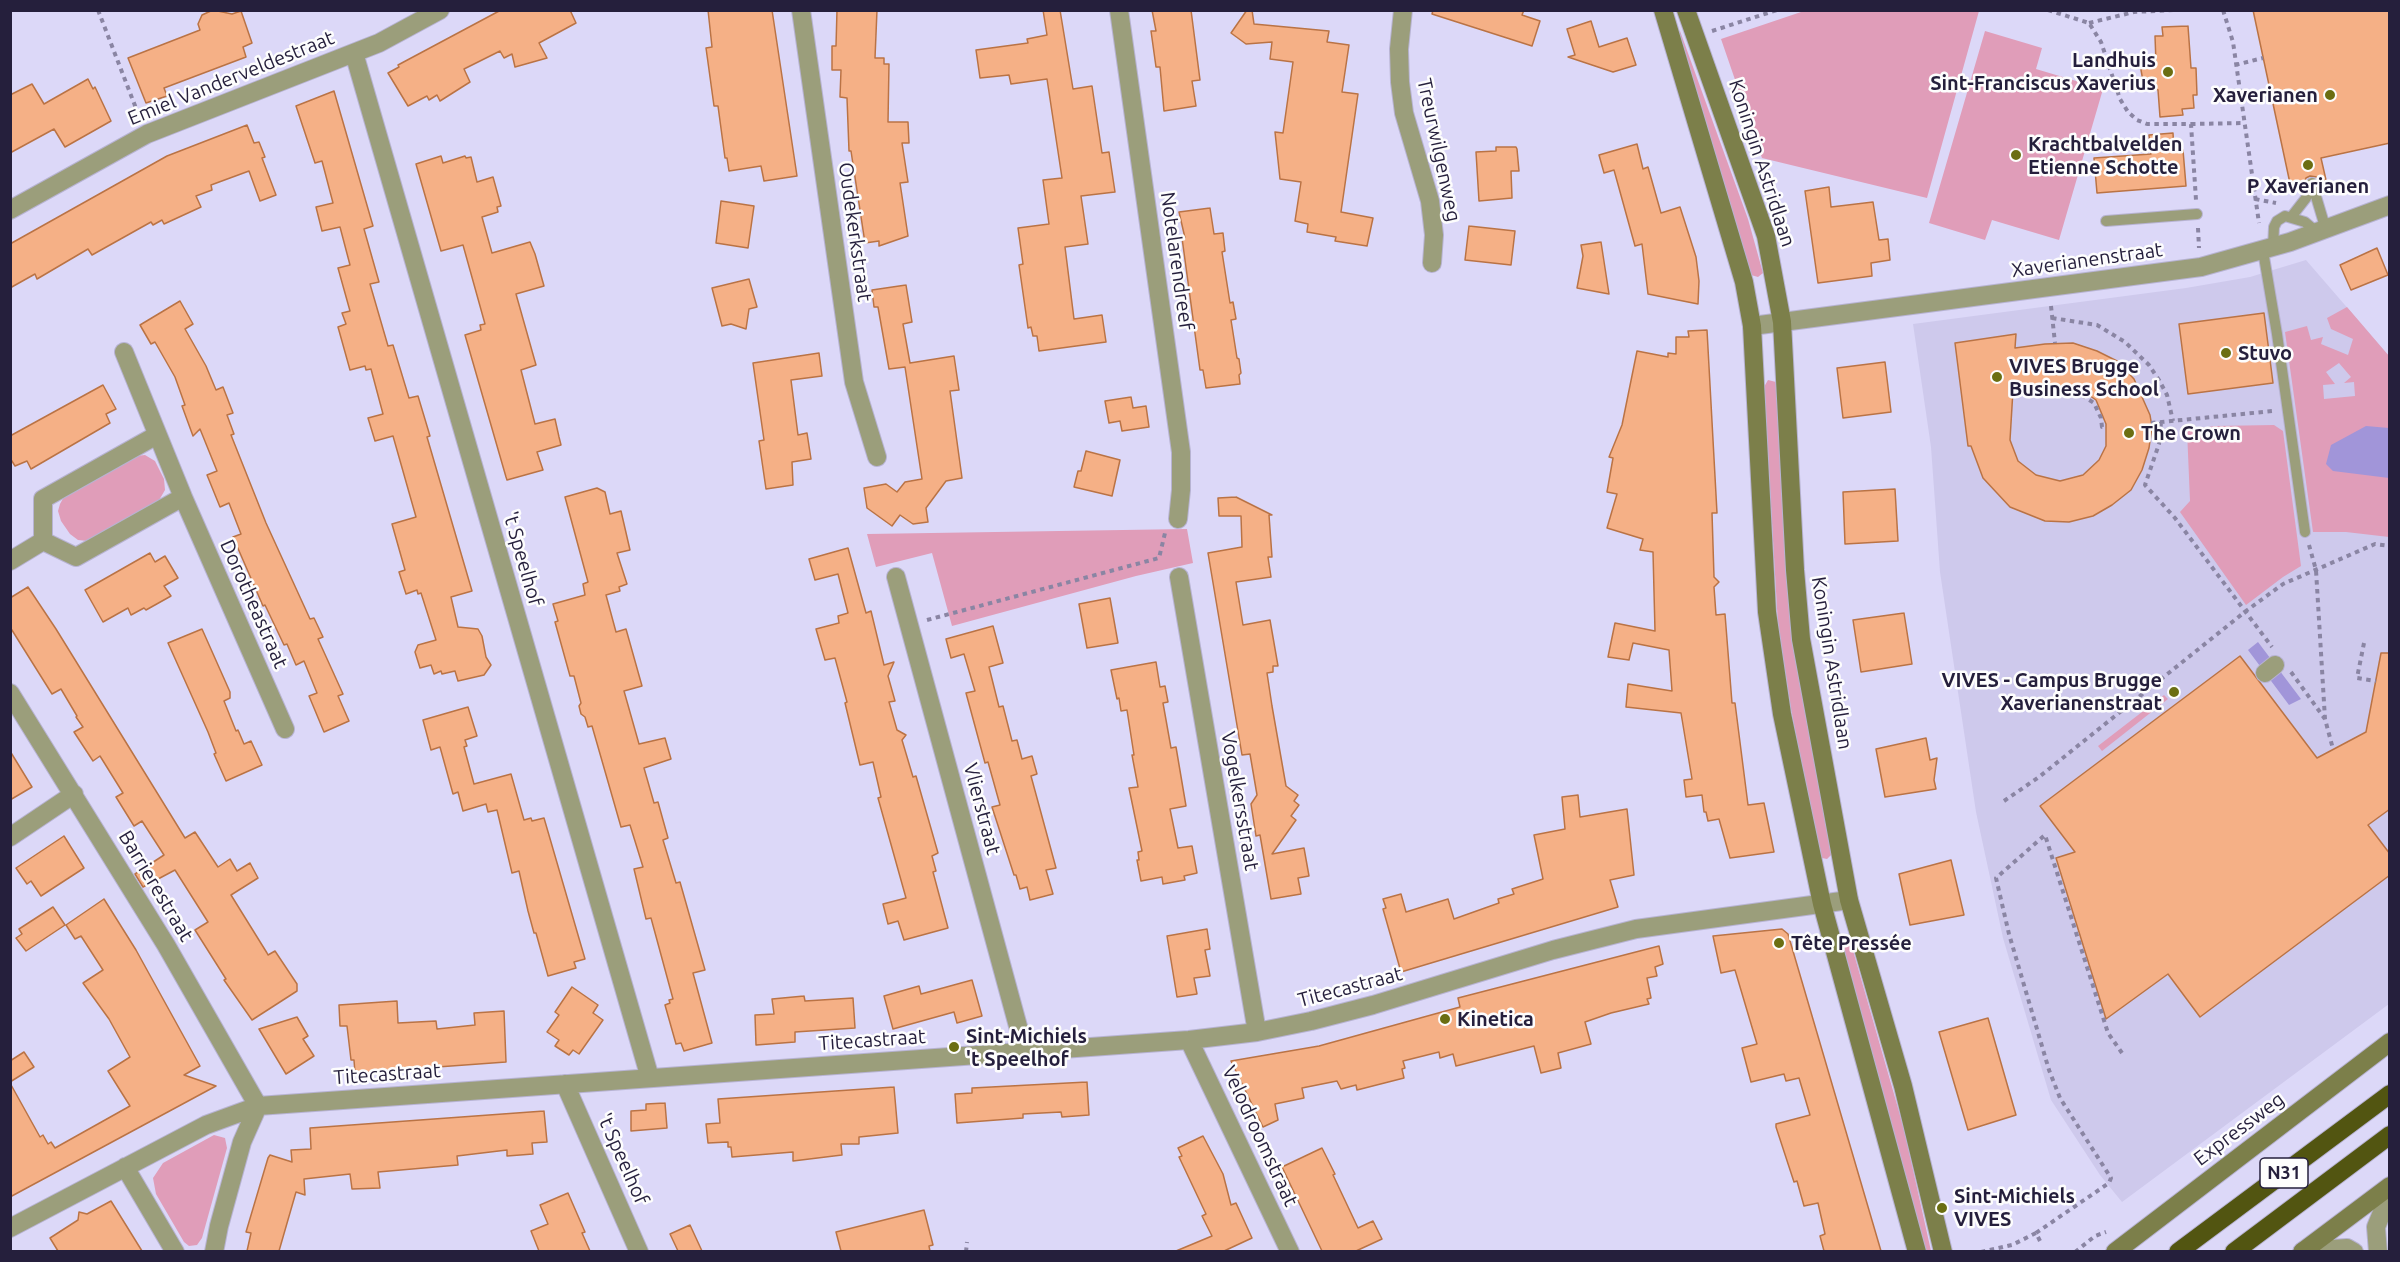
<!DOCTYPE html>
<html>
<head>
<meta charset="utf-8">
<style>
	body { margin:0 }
	#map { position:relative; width:2400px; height:1262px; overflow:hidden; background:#dcd8f8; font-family:Ubuntu,sans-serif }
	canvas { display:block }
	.frame { position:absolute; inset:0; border:12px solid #251f3c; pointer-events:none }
</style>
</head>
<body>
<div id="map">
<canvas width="2400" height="1262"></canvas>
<div class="frame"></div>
</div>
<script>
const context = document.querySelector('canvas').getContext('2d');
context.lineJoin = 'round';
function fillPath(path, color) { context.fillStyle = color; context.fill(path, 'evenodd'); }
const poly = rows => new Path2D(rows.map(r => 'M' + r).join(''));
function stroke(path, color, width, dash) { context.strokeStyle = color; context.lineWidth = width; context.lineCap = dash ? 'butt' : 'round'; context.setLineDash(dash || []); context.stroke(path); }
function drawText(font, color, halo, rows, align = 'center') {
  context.font = font + ' Ubuntu,sans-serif'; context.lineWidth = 5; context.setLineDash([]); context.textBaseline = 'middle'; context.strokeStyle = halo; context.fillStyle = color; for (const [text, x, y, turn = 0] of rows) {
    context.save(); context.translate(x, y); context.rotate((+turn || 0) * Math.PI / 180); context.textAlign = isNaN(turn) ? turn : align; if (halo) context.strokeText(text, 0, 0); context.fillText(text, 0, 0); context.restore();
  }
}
const built = poly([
	[2306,260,2389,356,2389,1004,2122,1202,2100,1175,2051,1100,2003,938,1976,812,1940,572,1931,447,1913,324,2186,288,2250,277]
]);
const green = poly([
	[1804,11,1979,11,1927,198,1762,158,1721,39],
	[1680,31,1748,219,1763,273,1758,277,1751,275,1678,33],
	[1985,31,2042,48,2036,69,2103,89,2059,240,1992,220,1985,240,1929,223],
	[2347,307,2389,356,2389,537,2346,532,2313,532,2285,332,2307,326,2311,340,2323,337,2321,344,2348,355,2353,339,2331,329,2327,318],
	[2339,363,2351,377,2344,383,2354,382,2355,396,2324,399,2323,385,2335,384,2326,372],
	[1768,380,1776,382,1777,386,1791,625,1832,854,1827,859,1822,858,1819,854,1791,709,1778,625,1764,387],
	[2274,425,2283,431,2301,566,2283,577,2246,605,2180,512,2190,501,2187,430,2215,426],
	[145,455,155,461,164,479,165,490,158,502,87,541,78,540,70,534,61,521,58,511,60,504,65,495,136,456],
	[1187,529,1193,563,1136,576,952,626,932,553,876,567,867,534],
	[2164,695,2168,699,2102,751,2098,746],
	[1844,938,1850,940,1904,1129,1931,1251,1922,1251,1840,940],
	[214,1135,225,1138,227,1148,202,1238,197,1245,189,1246,184,1242,156,1194,153,1178,163,1163]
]);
const water = poly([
	[2366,426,2389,428,2389,478,2333,471,2326,464,2331,445],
	[2258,642,2301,699,2289,705,2248,650]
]);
const building = poly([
	[213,10,232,14,241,11,252,43,243,47,246,57,164,88,167,96,146,103,128,58,200,30,198,24,202,15,213,10],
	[501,10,570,10,576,23,539,43,547,58,515,67,512,54,504,58,500,51,464,69,470,82,440,101,437,95,429,100,427,96,408,106,388,73,399,67,398,65,501,10],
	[708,10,772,10,797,176,764,181,761,166,729,171,727,158,725,158,718,106,714,106,706,48,712,47,708,10],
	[837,10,877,10,875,58,884,58,884,64,889,64,888,122,908,122,909,143,902,143,908,182,900,183,908,236,879,246,879,241,865,243,851,151,849,151,847,98,840,97,841,70,832,70,832,46,836,46,837,10],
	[1043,10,1060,10,1073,89,1092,86,1102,153,1109,152,1115,192,1081,196,1088,244,1065,247,1074,319,1102,315,1106,342,1039,351,1037,336,1033,336,1031,327,1028,328,1019,265,1023,264,1018,228,1049,224,1043,180,1062,178,1047,79,1011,84,1009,75,980,78,976,50,1028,43,1027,39,1047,35,1043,10],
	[1152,10,1191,10,1200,80,1192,81,1196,106,1164,111,1160,67,1156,67,1151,31,1156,31,1152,10],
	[1247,10,1252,10,1254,24,1329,31,1327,42,1349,45,1342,92,1358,94,1341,212,1373,218,1367,246,1335,241,1336,237,1307,232,1308,224,1295,221,1301,182,1280,179,1275,132,1283,133,1293,62,1270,59,1272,42,1246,44,1231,33,1247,10],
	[1433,10,1524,10,1522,15,1540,21,1532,46,1432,14,1433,10],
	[2253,10,2390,10,2390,143,2321,158,2326,180,2319,182,2317,177,2310,176,2306,178,2303,185,2291,188,2253,10],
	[1591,21,1599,47,1627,38,1636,65,1613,72,1568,57,1575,55,1567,29,1591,21],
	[2188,26,2191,68,2196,68,2197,95,2193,95,2194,108,2182,109,2183,115,2160,117,2158,90,2143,81,2141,70,2146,64,2156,63,2155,36,2163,36,2162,27,2188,26],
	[88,79,93,89,95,87,111,121,65,147,54,129,10,153,10,95,32,84,44,104,88,79],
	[334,91,373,226,364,229,379,282,370,284,388,346,393,345,409,398,418,396,430,436,427,437,472,591,451,597,458,627,478,629,482,636,486,657,491,665,484,675,458,681,455,671,442,674,441,671,434,674,431,665,420,668,415,652,418,645,436,640,421,593,418,594,417,590,406,594,399,572,405,570,392,524,416,517,393,436,375,441,368,418,383,414,371,369,366,370,365,366,350,370,338,327,346,324,342,313,350,311,338,268,350,265,340,227,322,231,316,207,333,203,322,161,315,163,296,106,334,91],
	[247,125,254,143,259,142,265,157,262,158,276,195,260,201,249,171,211,185,212,190,196,196,201,207,164,224,162,220,153,225,151,222,92,255,88,249,37,279,35,274,10,288,10,244,167,156,247,125],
	[2173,133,2174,151,2183,150,2186,186,2097,193,2094,158,2151,154,2149,135,2173,133],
	[1637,144,1643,169,1648,167,1661,213,1680,207,1696,257,1699,281,1698,304,1648,294,1642,244,1635,246,1614,170,1604,173,1599,155,1637,144],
	[1496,147,1516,147,1517,149,1519,171,1511,171,1512,198,1479,201,1476,152,1496,151,1496,147],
	[441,156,443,163,465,156,466,158,471,157,477,182,493,177,501,206,497,207,498,212,482,217,492,253,530,242,535,254,544,286,516,294,536,365,521,370,535,424,555,419,559,437,561,445,537,452,543,470,507,480,506,477,465,335,481,330,480,325,485,324,463,245,441,251,416,164,441,156],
	[1829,187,1831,207,1873,202,1879,240,1888,239,1890,260,1871,263,1872,276,1818,283,1805,191,1829,187],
	[721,201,754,206,748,248,716,243,721,201],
	[1210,208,1214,234,1223,233,1225,251,1222,252,1230,303,1233,302,1236,319,1231,320,1237,358,1239,359,1241,373,1239,375,1240,384,1206,388,1203,370,1200,370,1182,238,1185,238,1179,212,1210,208],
	[1469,226,1515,231,1511,265,1465,260,1469,226],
	[1601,242,1609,294,1577,288,1583,256,1581,245,1601,242],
	[2377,248,2388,275,2351,290,2340,265,2377,248],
	[749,279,757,307,749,309,746,329,731,324,722,326,712,288,749,279],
	[906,285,912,322,903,324,910,363,954,356,959,390,950,391,962,478,946,481,926,508,928,522,913,524,900,515,892,526,867,508,864,488,886,484,897,492,905,482,922,479,905,367,889,369,878,307,874,307,872,290,906,285],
	[180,301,193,324,185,329,206,366,216,390,223,387,233,413,227,415,234,434,231,435,266,523,310,619,314,618,323,637,318,639,343,694,338,696,349,721,324,732,309,696,317,693,304,661,296,665,287,644,284,645,265,605,263,606,233,537,241,534,229,503,220,507,207,475,217,471,200,429,193,436,182,406,185,405,175,377,155,342,151,344,140,325,180,301],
	[2264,313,2273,383,2188,394,2179,324,2264,313],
	[1707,330,1717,513,1712,513,1714,577,1719,582,1714,587,1716,615,1725,614,1732,703,1735,703,1748,805,1764,803,1774,852,1730,858,1719,819,1708,821,1706,812,1704,812,1702,795,1686,797,1684,780,1692,779,1681,713,1626,707,1628,684,1672,691,1669,650,1633,643,1629,660,1608,657,1615,623,1655,631,1653,552,1640,550,1643,539,1607,528,1617,494,1607,492,1613,458,1609,457,1622,425,1637,351,1668,357,1668,353,1676,354,1676,337,1689,337,1688,331,1707,330],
	[2016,334,2015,348,2045,344,2073,343,2097,351,2117,361,2134,379,2150,415,2152,427,2149,448,2142,470,2131,490,2112,505,2093,516,2069,522,2045,521,2010,507,1983,478,1971,446,1968,446,1955,343,2016,334],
	[2052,385,2077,387,2096,400,2106,424,2106,446,2099,460,2083,475,2060,481,2036,475,2018,461,2010,440,2013,390,2052,385],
	[819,353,822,376,791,380,798,435,807,433,811,459,792,462,793,485,766,489,759,441,764,440,753,363,819,353],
	[1885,362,1891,412,1843,418,1837,368,1885,362],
	[103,385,116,409,106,414,110,423,31,469,27,461,15,466,10,458,10,436,103,385],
	[1131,397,1133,408,1146,406,1149,427,1122,431,1120,421,1109,423,1105,401,1131,397],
	[1086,451,1120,460,1112,496,1074,487,1078,471,1081,471,1086,451],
	[597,488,605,492,610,514,621,511,630,550,617,553,627,584,619,587,620,591,606,595,616,632,626,629,642,686,624,691,639,744,665,738,671,759,644,768,654,803,658,802,668,838,663,840,676,883,680,882,705,970,693,973,712,1043,684,1051,681,1043,676,1044,665,1005,670,1003,669,1000,673,999,651,918,646,919,634,869,643,867,630,825,621,827,592,726,588,727,585,717,581,714,579,706,581,703,574,676,570,676,555,622,558,621,553,604,585,595,583,584,588,582,565,497,597,488],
	[1895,489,1898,541,1845,544,1843,492,1895,489],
	[1236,497,1272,515,1269,515,1272,557,1268,557,1271,577,1236,582,1243,625,1270,620,1278,666,1273,666,1273,672,1267,673,1272,706,1286,786,1298,795,1294,801,1299,805,1291,816,1296,820,1272,854,1304,848,1309,876,1298,878,1301,894,1271,899,1260,835,1256,836,1251,804,1257,795,1250,754,1242,755,1208,553,1242,547,1241,516,1219,516,1218,498,1236,497],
	[848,548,866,613,871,611,884,665,894,662,888,676,895,701,889,702,897,730,906,735,902,740,913,777,916,776,938,853,932,856,936,871,933,872,948,928,904,940,898,921,888,924,883,904,906,898,878,798,881,797,873,762,860,765,845,703,847,702,835,658,825,660,816,629,839,623,838,616,848,613,838,574,815,580,809,559,848,548],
	[150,553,155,562,165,556,178,578,164,586,171,596,146,610,144,608,131,615,128,608,103,622,85,590,150,553],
	[28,587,56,629,185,838,195,832,218,867,230,859,237,871,250,863,258,878,231,895,267,953,268,955,275,951,297,984,297,991,252,1020,224,980,226,979,195,930,208,922,175,870,143,887,135,874,164,855,142,821,134,826,116,797,123,793,100,756,93,761,74,732,83,727,76,717,77,716,61,689,52,694,10,627,10,598,28,587],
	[1110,598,1118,643,1087,648,1079,604,1110,598],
	[1904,613,1912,664,1861,672,1853,620,1904,613],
	[993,626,1003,663,989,667,999,707,1003,706,1012,741,1017,740,1022,759,1032,756,1037,774,1031,776,1056,868,1046,870,1053,894,1030,900,1027,887,1020,889,1016,875,1014,875,992,807,1000,805,988,762,985,763,966,693,975,691,964,654,951,658,946,639,993,626],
	[202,629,230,692,230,698,224,701,236,731,238,730,244,744,251,741,262,765,226,781,214,754,216,753,208,732,168,643,202,629],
	[2381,653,2390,653,2390,809,2368,825,2390,854,2390,875,2200,1017,2168,974,2106,1019,2056,858,2075,852,2040,806,2240,656,2317,758,2366,732,2381,653],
	[1156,662,1160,687,1165,686,1168,702,1163,703,1171,748,1176,747,1186,806,1170,809,1178,848,1192,846,1197,873,1184,876,1185,880,1163,884,1162,877,1141,881,1137,860,1139,860,1138,852,1142,851,1129,788,1138,787,1132,755,1134,755,1127,710,1121,711,1119,698,1117,699,1111,670,1156,662],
	[468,707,477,736,465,740,467,746,464,747,474,784,511,774,524,820,531,818,532,821,544,818,585,959,574,962,576,968,548,976,536,933,534,933,528,911,519,871,512,873,497,810,488,812,486,804,463,811,458,792,453,794,440,747,431,750,423,720,468,707],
	[1926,738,1930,760,1937,758,1934,780,1936,789,1885,797,1876,749,1926,738],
	[10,751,32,787,10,800,10,751],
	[1578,795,1580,817,1627,809,1634,875,1610,880,1618,907,1401,972,1383,909,1386,908,1383,899,1401,894,1406,912,1448,899,1454,919,1499,903,1498,899,1514,894,1512,889,1543,879,1534,835,1565,829,1562,797,1578,795],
	[64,836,84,868,41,896,31,881,27,884,16,868,64,836],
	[1951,860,1964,915,1910,925,1899,874,1951,860],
	[104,899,136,950,200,1066,184,1075,216,1086,10,1197,10,1083,40,1137,43,1135,48,1144,51,1142,55,1148,130,1106,108,1071,130,1057,109,1019,83,983,103,970,81,936,75,939,66,925,104,899],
	[53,907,65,925,26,951,16,938,22,934,19,929,53,907],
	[1207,929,1210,949,1205,950,1210,976,1194,978,1197,994,1177,997,1167,936,1207,929],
	[1782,929,1788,934,1881,1251,1824,1251,1820,1236,1825,1234,1818,1203,1804,1206,1797,1181,1794,1182,1776,1127,1776,1124,1810,1115,1799,1078,1786,1081,1784,1074,1751,1082,1742,1048,1757,1044,1735,970,1721,973,1713,936,1782,929],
	[1659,946,1663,964,1655,967,1657,976,1647,978,1651,998,1647,999,1649,1004,1611,1013,1585,1022,1591,1044,1558,1053,1561,1068,1541,1073,1534,1046,1456,1066,1453,1054,1440,1058,1439,1052,1403,1061,1405,1068,1402,1069,1404,1078,1357,1090,1356,1085,1341,1089,1337,1081,1302,1088,1304,1098,1275,1104,1278,1120,1263,1127,1231,1061,1319,1046,1460,1007,1458,998,1659,946],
	[972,980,982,1016,957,1023,954,1012,893,1029,884,996,919,986,921,994,972,980],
	[572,987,598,1005,593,1013,603,1020,579,1054,573,1050,569,1055,555,1046,559,1040,547,1032,559,1015,555,1012,572,987],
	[804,996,805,1001,853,998,855,1028,795,1032,795,1042,756,1045,755,1015,774,1014,772,999,804,996],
	[397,1001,398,1023,436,1021,437,1029,475,1025,474,1013,504,1011,506,1062,355,1073,354,1060,351,1060,347,1026,340,1026,339,1005,397,1001],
	[297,1017,308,1036,303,1039,314,1056,286,1074,259,1029,297,1017],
	[1988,1018,2016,1115,1968,1130,1939,1032,1988,1018],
	[24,1052,34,1067,10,1082,10,1061,24,1052],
	[1087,1082,1089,1115,1062,1117,1061,1112,1023,1114,1023,1118,957,1123,955,1094,972,1093,972,1088,1087,1082],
	[894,1087,898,1133,859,1137,859,1144,841,1144,842,1155,793,1161,793,1152,732,1157,731,1147,728,1147,728,1142,708,1143,706,1124,720,1123,718,1099,894,1087],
	[665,1103,667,1128,631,1131,631,1111,646,1110,646,1104,665,1103],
	[544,1111,547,1142,532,1143,533,1154,507,1156,507,1150,457,1156,458,1165,378,1172,380,1188,352,1189,350,1174,304,1179,305,1195,296,1192,279,1251,247,1251,251,1233,246,1232,268,1158,270,1155,292,1162,291,1150,311,1149,310,1128,544,1111],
	[1203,1136,1223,1174,1231,1205,1236,1203,1252,1238,1224,1251,1176,1251,1212,1236,1202,1216,1206,1214,1179,1157,1182,1156,1178,1148,1203,1136],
	[1322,1148,1335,1174,1333,1175,1358,1228,1373,1221,1382,1239,1356,1251,1322,1251,1282,1167,1322,1148],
	[568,1193,585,1232,582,1233,590,1251,539,1251,531,1231,548,1224,540,1205,568,1193],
	[111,1201,142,1251,58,1251,50,1238,78,1220,79,1212,87,1214,111,1201],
	[924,1210,933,1245,929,1246,930,1251,841,1251,836,1232,924,1210],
	[690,1225,702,1251,678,1251,670,1234,690,1225]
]);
const path = poly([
	[98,10,139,116],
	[2048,10,2089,23,2101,42,2120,99,2128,112,2137,120,2147,124,2191,124,2196,200],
	[2223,10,2233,42,2259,223],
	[2089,23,2134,12,2174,10],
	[1712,31,1777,10],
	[2235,65,2263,58],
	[2191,124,2244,123],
	[2255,199,2276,203],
	[2198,228,2199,248],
	[2051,306,2055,343],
	[2052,318,2097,325,2125,342,2149,365,2159,380,2167,395,2173,421],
	[2059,386,2059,389,2075,391,2094,403,2101,418,2102,427,2106,427],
	[2161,422,2159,444,2145,485,2175,518,2272,647],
	[2151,423,2273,411],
	[2309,545,2316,570,2325,719],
	[927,620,1159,558,1165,533],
	[2364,643,2357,678,2376,681],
	[2291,672,2325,719,2333,749],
	[2004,801,2039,777,2246,611,2283,584,2375,544,2390,546],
	[2040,1241,2036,1233,2109,1183,2111,1178,2060,1098,2049,1070,2009,934,1996,878,2045,835,2108,1033,2122,1053],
	[966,1252,967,1242],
	[1981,1252,2012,1245,2036,1233],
	[2075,1252,2095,1236,2106,1232]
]);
const lane = poly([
	[2312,183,2326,230],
	[2292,216,2306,198,2312,183],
	[2106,221,2197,214],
	[2273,248,2274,227,2277,221,2285,216,2305,222,2318,233],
	[2263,251,2277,334,2305,532]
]);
const street = poly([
	[801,10,854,382,877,457],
	[1119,10,1181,452,1181,490,1178,519],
	[1403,10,1399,49,1400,82,1404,113,1430,201,1434,235,1432,263],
	[354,53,650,1078],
	[10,210,147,134,379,43,440,10],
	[1752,326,2201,267,2290,242,2390,205],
	[124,352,183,497,285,729],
	[157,435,43,499,43,541,76,557,183,497],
	[10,561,43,541],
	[896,577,1025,1052],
	[1179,577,1257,1032],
	[2265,673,2275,665],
	[10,693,166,945,258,1106],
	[10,837,74,794],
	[1189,1040,1290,1252],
	[565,1084,639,1252],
	[125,1167,175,1252],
	[10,1228,206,1125,258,1106,1189,1040,1257,1032,1311,1021,1373,1005,1553,950,1636,929,1849,900],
	[2303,1251,2347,1248,2354,1252],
	[214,1252,219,1226,242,1142,258,1106],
	[2378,1252,2376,1227,2390,1193]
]);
const secondary = poly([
	[1663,10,1744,282,1752,326,1767,612,1782,714,1822,904,1917,1252],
	[1686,10,1766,236,1782,322,1795,570,1801,639,1849,900,1903,1086,1943,1252],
	[2115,1252,2390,1042],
	[2302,1252,2390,1186]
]);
const highway = poly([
	[2178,1252,2390,1094],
	[2234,1252,2390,1135]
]);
const markers = [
	[2168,72,6,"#6b6e12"],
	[2330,95,6,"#6b6e12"],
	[2016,155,6,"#6b6e12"],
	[2308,165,6,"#6b6e12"],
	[2226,353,6,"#6b6e12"],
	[1997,377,6,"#6b6e12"],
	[2129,433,6,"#6b6e12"],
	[2174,692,6,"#6b6e12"],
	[1779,943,6,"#6b6e12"],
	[1445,1019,6,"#6b6e12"],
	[954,1047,6,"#6b6e12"],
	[1942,1208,6,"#6b6e12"]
];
const shields = [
	[2284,1173,48]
];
const shieldNames = [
	["N31",2284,1173]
];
const poiNames = [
	["Landhuis",2156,60,"right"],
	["Sint-Franciscus Xaverius",2156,83,"right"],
	["Xaverianen",2318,95,"right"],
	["Krachtbalvelden",2028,144],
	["Etienne Schotte",2028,167],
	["P Xaverianen",2308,186,"center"],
	["Stuvo",2238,353],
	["VIVES Brugge",2009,366],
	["Business School",2009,389],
	["The Crown",2141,433],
	["VIVES - Campus Brugge",2162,680,"right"],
	["Xaverianenstraat",2162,703,"right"],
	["Tête Pressée",1791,943],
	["Kinetica",1457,1019],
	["Sint-Michiels",966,1036],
	["'t Speelhof",966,1059],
	["Sint-Michiels",1954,1196],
	["VIVES",1954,1219]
];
const streetNames = [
	["Emiel Vanderveldestraat",231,78,-22],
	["Treurwilgenweg",1439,150,78],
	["Koningin Astridlaan",1762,163,72],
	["Oudekerkstraat",855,232,82],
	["Xaverianenstraat",2087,260,-8],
	["Notelarendreef",1177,261,82],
	["'t Speelhof",523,559,74],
	["Dorotheastraat",254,604,66],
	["Koningin Astridlaan",1832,663,81],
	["Vogelkersstraat",1240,801,80],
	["Vlierstraat",982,809,75],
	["Barrierestraat",156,886,59],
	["Titecastraat",1350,987,-15],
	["Titecastraat",872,1040,-4],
	["Titecastraat",387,1074,-4],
	["Expressweg",2239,1129,-37],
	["Velodroomstraat",1260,1136,65],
	["'t Speelhof",623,1159,66]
];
fillPath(built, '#cec9ec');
fillPath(green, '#e09db9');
fillPath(water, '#a195d9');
fillPath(building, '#f5b086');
stroke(building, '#ba7345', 1.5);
stroke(lane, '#b7b3d2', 12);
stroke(street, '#b7b3d2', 20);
stroke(secondary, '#b7b3d2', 20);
stroke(highway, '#b7b3d2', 20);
stroke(path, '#8a85a3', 4, [4.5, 4.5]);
stroke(lane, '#9b9e7b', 10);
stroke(street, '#9b9e7b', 18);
stroke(secondary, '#7c7f4a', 18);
stroke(highway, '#525511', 18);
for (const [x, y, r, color] of markers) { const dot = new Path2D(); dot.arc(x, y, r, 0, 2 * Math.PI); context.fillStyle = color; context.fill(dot); stroke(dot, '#fdfdfd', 2); }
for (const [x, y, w] of shields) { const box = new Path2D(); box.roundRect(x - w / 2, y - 15, w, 30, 4.5); context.fillStyle = '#fdfdfd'; context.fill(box); stroke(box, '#251f3c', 1.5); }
drawText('bold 18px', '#251f3c', null, shieldNames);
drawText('bold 20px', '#251f3c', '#fdfdfd', poiNames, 'left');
drawText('20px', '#251f3c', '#fdfdfd', streetNames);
</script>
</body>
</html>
